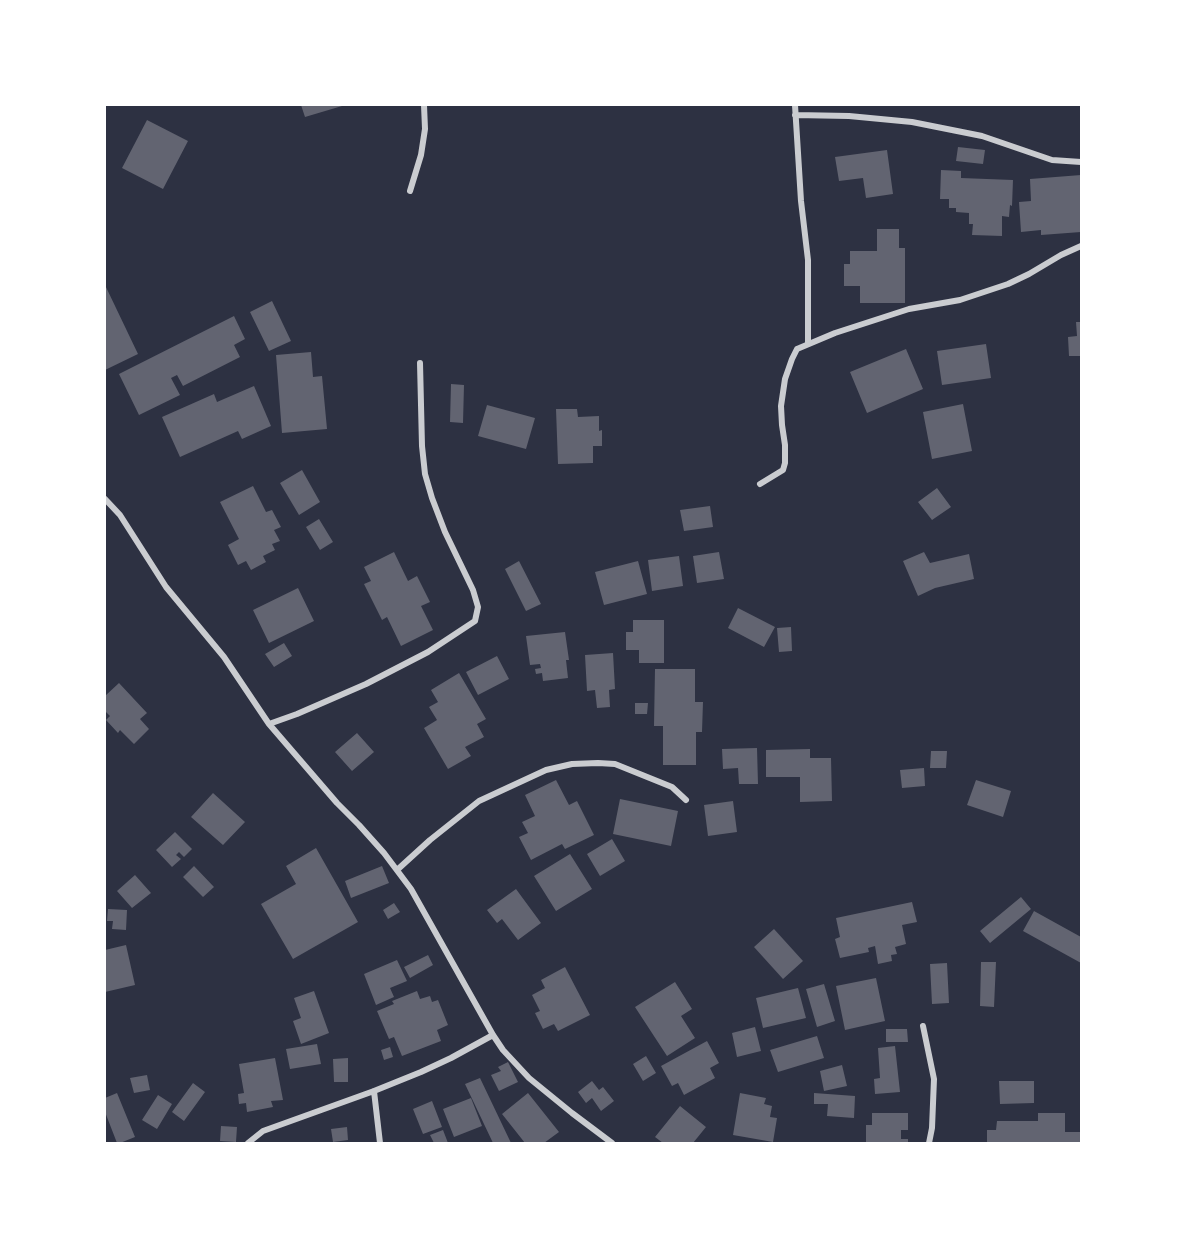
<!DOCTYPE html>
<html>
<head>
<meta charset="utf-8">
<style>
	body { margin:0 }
	#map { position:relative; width:1186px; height:1248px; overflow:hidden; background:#2d3142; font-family:Lato,sans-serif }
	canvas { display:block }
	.frame { position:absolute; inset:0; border:106px solid #fff; pointer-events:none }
</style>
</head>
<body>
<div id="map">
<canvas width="1186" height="1248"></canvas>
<div class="frame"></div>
</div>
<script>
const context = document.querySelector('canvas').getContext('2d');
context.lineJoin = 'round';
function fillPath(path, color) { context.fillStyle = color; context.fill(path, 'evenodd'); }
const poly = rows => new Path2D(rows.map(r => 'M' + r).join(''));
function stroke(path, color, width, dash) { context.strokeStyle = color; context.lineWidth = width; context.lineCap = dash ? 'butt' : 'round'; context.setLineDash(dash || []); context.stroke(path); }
const building = poly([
	[301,105,342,105,342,106,305,117],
	[147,120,188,141,163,189,122,168],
	[958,147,985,150,983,164,956,161],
	[887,150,893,194,866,198,863,178,839,181,835,157],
	[941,170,961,171,961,178,1013,180,1012,206,1010,205,1009,217,1002,216,1002,236,972,235,973,224,969,224,969,213,956,212,956,208,949,208,949,199,940,199],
	[1081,175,1081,232,1041,235,1041,230,1021,232,1019,202,1031,201,1030,179],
	[877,229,899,229,899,248,905,248,905,303,860,303,860,286,844,286,844,264,850,264,850,251,877,251],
	[105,285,138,354,105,370],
	[272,301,291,341,269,351,250,312],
	[234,316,245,339,234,345,240,357,183,386,177,375,171,378,180,395,139,415,119,374],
	[1076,322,1081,322,1081,356,1069,356,1068,337,1077,336],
	[986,344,991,378,942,385,937,351],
	[906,349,923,389,867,413,850,372],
	[311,352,313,377,322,376,327,429,282,433,276,355],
	[451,384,464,385,463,423,450,422],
	[254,386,271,426,242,439,238,431,180,457,162,417,214,394,217,402],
	[963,404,972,451,932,459,923,412],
	[487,405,535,418,526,449,478,436],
	[556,409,577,409,578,417,599,416,599,431,602,430,602,446,593,446,593,463,558,464],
	[302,470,320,502,299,515,280,483],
	[253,486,266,512,272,510,281,527,274,530,280,541,272,544,275,550,263,556,266,562,251,570,246,561,238,565,228,545,239,539,220,502],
	[937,488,951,507,932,520,918,502],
	[710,506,713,527,684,531,680,510],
	[319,519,333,542,320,550,306,527],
	[394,552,408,581,417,576,430,602,421,606,433,630,401,646,387,617,382,620,364,584,371,581,364,567],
	[719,552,724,579,697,583,693,556],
	[924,552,930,563,969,554,974,579,935,588,918,596,903,561],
	[679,556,683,586,652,591,648,560],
	[519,561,541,604,526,611,505,569],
	[638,561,647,594,604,605,595,572],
	[298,588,314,621,269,643,253,610],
	[738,608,775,627,764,647,728,628],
	[633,620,664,620,664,663,639,663,639,650,626,650,626,632,633,632],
	[791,627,792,651,779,652,777,628],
	[565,632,569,660,566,660,568,678,543,681,542,673,536,674,535,669,541,668,540,664,530,665,526,636],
	[284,643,292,656,274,667,265,654],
	[613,653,615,689,609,690,610,707,597,708,595,690,587,691,585,655],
	[497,656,509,679,478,695,466,672],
	[655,669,695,669,695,702,703,702,702,732,696,732,696,765,663,765,663,726,654,726],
	[459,673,486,719,477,724,484,737,465,747,471,756,448,769,424,728,437,720,429,707,438,702,431,690],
	[119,683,147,713,140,719,149,729,134,744,120,730,118,733,106,720,110,716,105,711,105,696],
	[635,703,648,703,647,714,635,714],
	[357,733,374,752,352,771,335,752],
	[757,748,758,784,739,784,738,768,723,769,722,749],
	[810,749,810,758,831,758,832,801,800,802,800,777,766,777,766,750],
	[931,751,947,751,946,768,930,768],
	[924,768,925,786,902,788,900,770],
	[556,780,569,805,577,801,594,835,565,849,562,844,531,860,519,837,528,833,522,822,535,816,525,795],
	[976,780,1011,791,1003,817,967,805],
	[213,793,245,822,223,845,191,817],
	[620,799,678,811,671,846,613,834],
	[733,801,737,832,708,836,704,805],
	[175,832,192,849,184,857,179,852,176,855,181,859,172,867,156,850],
	[612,839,625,861,600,876,587,854],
	[316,848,358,922,293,959,261,904,296,884,286,866],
	[570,854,592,889,556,911,534,876],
	[194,866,214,887,203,897,183,877],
	[382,866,389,883,351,898,345,881],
	[135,875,151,893,132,908,117,891],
	[516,889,541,923,518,940,502,919,497,923,487,910],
	[1021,897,1031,909,990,943,980,931],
	[912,902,917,922,902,925,906,944,895,947,897,954,891,955,892,961,878,964,875,946,868,948,869,952,840,958,835,939,840,937,836,918],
	[394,903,400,912,388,919,383,910],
	[108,909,127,910,126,930,112,929,113,921,107,921],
	[1034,911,1081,937,1081,963,1023,931],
	[774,929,803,961,783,979,754,947],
	[126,945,135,985,105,992,105,950],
	[428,955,433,965,410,978,404,967],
	[397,960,407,981,390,988,394,997,376,1005,364,974],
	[981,962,996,962,994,1007,980,1006],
	[947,963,949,1003,932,1004,930,964],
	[565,967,590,1015,558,1031,554,1024,543,1029,535,1013,540,1011,532,995,545,988,541,980],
	[876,978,885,1021,845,1030,836,986],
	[675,982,692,1009,681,1016,695,1038,667,1056,635,1007],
	[824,984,835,1021,817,1027,806,989],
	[798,988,806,1018,763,1028,756,998],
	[314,991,329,1033,301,1044,293,1021,301,1018,294,998],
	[417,991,420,999,430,996,432,1002,438,1000,448,1025,437,1030,441,1041,402,1056,394,1037,389,1039,377,1011,394,1004,392,1001],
	[755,1027,761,1051,737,1057,732,1033],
	[886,1029,907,1029,908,1042,886,1042],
	[817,1036,824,1058,778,1072,770,1050],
	[707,1041,719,1063,710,1068,715,1078,684,1095,678,1083,672,1086,661,1066],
	[317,1044,321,1064,290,1069,286,1049],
	[895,1046,900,1092,875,1094,874,1079,880,1078,878,1048],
	[390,1047,393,1057,384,1060,381,1050],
	[646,1056,656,1073,643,1081,633,1064],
	[275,1058,283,1100,271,1101,273,1107,247,1112,246,1103,239,1104,238,1094,244,1093,239,1064],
	[348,1058,348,1082,334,1082,333,1059],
	[508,1062,518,1082,499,1091,491,1075,501,1071,498,1067],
	[842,1065,847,1086,824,1091,820,1071],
	[147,1075,150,1090,134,1093,130,1078],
	[480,1078,511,1143,493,1143,465,1084],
	[592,1081,599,1090,603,1087,614,1101,601,1111,592,1098,586,1103,578,1092],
	[999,1081,1034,1081,1034,1103,1000,1104],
	[193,1083,205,1092,184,1121,172,1112],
	[117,1093,135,1137,120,1143,117,1143,105,1112,105,1098],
	[528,1093,559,1132,544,1143,525,1143,502,1114],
	[740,1093,766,1098,764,1104,772,1106,770,1117,777,1118,773,1142,733,1135],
	[814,1093,855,1096,854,1118,827,1116,828,1104,814,1104],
	[158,1095,172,1104,157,1129,142,1120],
	[471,1098,482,1126,454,1137,443,1109],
	[432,1101,442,1127,423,1134,413,1109],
	[680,1106,706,1127,693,1143,663,1143,655,1137],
	[872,1113,908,1113,908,1130,901,1130,901,1139,908,1139,908,1143,866,1143,866,1125,872,1125],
	[1038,1113,1065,1113,1065,1132,1080,1132,1080,1143,987,1143,987,1130,996,1130,997,1121,1038,1121],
	[221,1126,237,1127,236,1142,220,1141],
	[347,1127,348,1140,333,1142,331,1129],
	[443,1130,448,1143,434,1143,430,1135]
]);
const minor = poly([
	[795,105,801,201,808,260,808,343],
	[795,115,849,116,912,122,982,136,1052,160,1081,162],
	[410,191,421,155,425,129,424,105],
	[760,484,783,470,785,463,785,445,782,425,781,406,785,379,792,359,797,349,835,333,909,309,960,300,1008,284,1029,274,1061,255,1081,246],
	[105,499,120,515,166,587,224,657,269,724,337,803,359,825,384,853,411,889,493,1035,503,1050,529,1078,572,1113,612,1143],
	[269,724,297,714,366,684,428,652,475,621,478,607,473,590,445,532,432,498,425,474,422,446,420,363],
	[397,870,430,840,479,801,546,770,572,764,598,763,615,764,672,787,686,800],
	[923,1026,934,1079,932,1128,929,1143],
	[374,1091,380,1143],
	[248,1143,263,1131,374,1091,421,1072,451,1058,493,1035]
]);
fillPath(building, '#626471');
stroke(minor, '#caccd0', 6);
</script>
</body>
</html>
